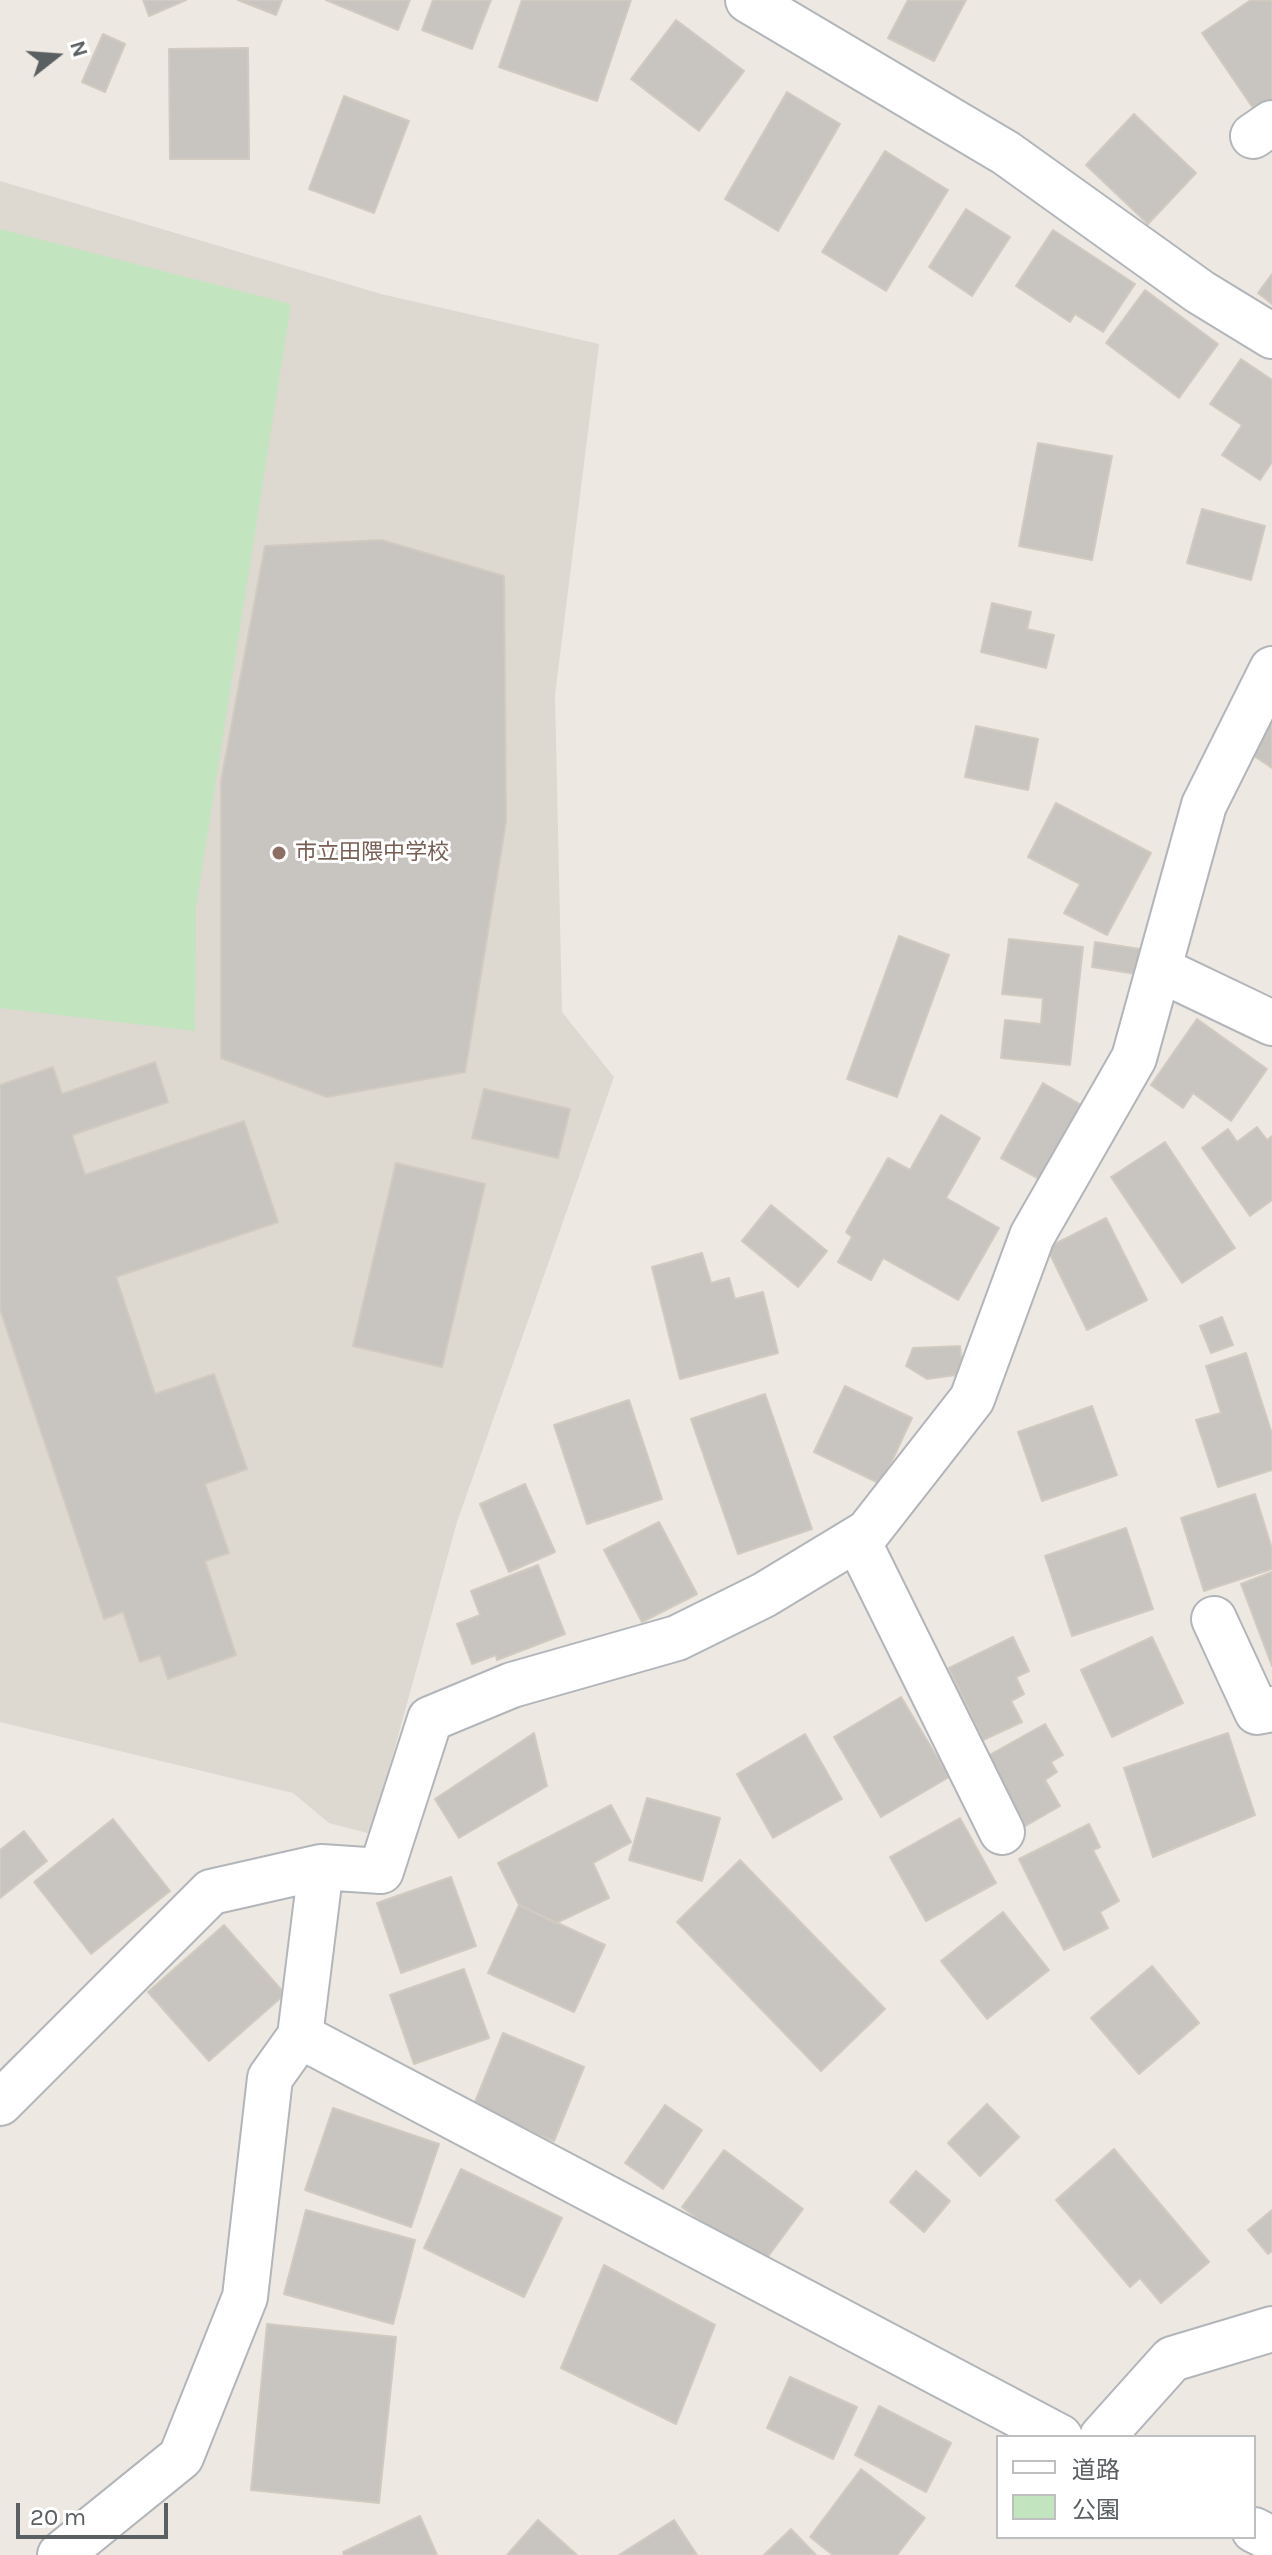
<!DOCTYPE html>
<html>
<head>
<meta charset="utf-8">
<style>
	body { margin:0 }
	#map { position:relative; width:1272px; height:2555px; overflow:hidden; background:#ede9e2; font-family:Karla,"Noto Sans JP",sans-serif }
	canvas { display:block }
	.legend { position:absolute; left:996px; top:2435px; width:260px; height:104px; box-sizing:border-box; background:#fff; border:2px solid #bdbfc0; margin:0; padding:10px 14px; list-style:none; font-size:24px; color:#5a5f62 }
	.legend li { display:flex; align-items:center; gap:16px; height:40px }
	.legend b { width:40px; border:2px solid #bdbfc0 }
	.north { position:absolute; left:16px; top:16px; width:80px; height:80px; -webkit-text-stroke:6px #fff; paint-order:stroke; rotate:73deg; font-size:22px; font-weight:700; line-height:32px; text-align:center; color:#5a5f62 }
	.north::after { content:''; display:block; margin:auto; width:28px; height:36px; background:#5a5f62; clip-path:polygon(50% 0,100% 100%,50% 72%,0 100%) }
	.scale { position:absolute; left:16px; top:2503px; width:152px; height:36px; box-sizing:border-box; border:4px solid #5a5f62; border-top:0; padding-left:10px; font-size:24px; line-height:28px; white-space:nowrap; color:#5a5f62; -webkit-text-stroke:6px #fff; paint-order:stroke }
</style>
</head>
<body>
<div id="map">
<canvas width="1272" height="2555"></canvas>
<ul class="legend">
<li><b style="height:10px;background:#fff"></b>道路</li>
<li><b style="height:22px;background:#c2e4be"></b>公園</li>
</ul>
<div class="north">N</div>
<div class="scale">20 m</div>
</div>
<script>
const context = document.querySelector('canvas').getContext('2d');
context.lineJoin = 'round';
function fillPath(path, color) { context.fillStyle = color; context.fill(path, 'evenodd'); }
const poly = rows => new Path2D(rows.map(r => 'M' + r).join(''));
function stroke(path, color, width, dash) { context.strokeStyle = color; context.lineWidth = width; context.lineCap = dash ? 'butt' : 'round'; context.setLineDash(dash || []); context.stroke(path); }
function drawText(font, color, halo, rows, align = 'center') {
  context.font = font + ' Karla,"Noto Sans JP",sans-serif'; context.lineWidth = 6; context.setLineDash([]); context.textBaseline = 'middle'; context.strokeStyle = halo; context.fillStyle = color; for (const [text, x, y, turn = 0] of rows) {
    context.save(); context.translate(x, y); context.rotate((+turn || 0) * Math.PI / 180); context.textAlign = isNaN(turn) ? turn : align; if (halo) context.strokeText(text, 0, 0); context.fillText(text, 0, 0); context.restore();
  }
}
const education = poly([
	[0,181,381,294,599,344,555,695,562,1012,614,1077,457,1522,371,1834,329,1823,293,1793,0,1722]
]);
const green = poly([
	[0,229,291,304,196,907,195,1031,0,1008]
]);
const building = poly([
	[143,0,186,0,149,16,143,0],
	[238,0,282,0,276,15,238,0],
	[326,0,410,0,398,30,326,0],
	[433,0,491,0,472,49,422,30,433,0],
	[522,0,631,0,597,101,499,67,522,0],
	[908,0,966,0,934,61,888,38,908,0],
	[1251,0,1272,1,1272,103,1257,114,1202,33,1251,0],
	[676,20,744,71,699,131,631,79,676,20],
	[103,34,125,44,105,92,82,82,103,34],
	[248,48,249,159,170,159,169,49,248,48],
	[787,92,840,124,778,231,725,199,787,92],
	[344,96,409,121,374,213,309,189,344,96],
	[1134,114,1196,173,1148,224,1086,165,1134,114],
	[885,151,948,190,886,291,822,252,885,151],
	[966,209,1010,237,972,296,929,267,966,209],
	[1053,230,1135,284,1103,332,1075,314,1070,322,1016,286,1053,230],
	[1272,274,1272,304,1258,293,1272,274],
	[1145,290,1218,344,1179,398,1106,343,1145,290],
	[1241,359,1272,380,1272,462,1260,480,1222,455,1242,425,1210,404,1241,359],
	[1038,443,1112,456,1092,560,1019,546,1038,443],
	[1202,509,1265,526,1251,580,1187,563,1202,509],
	[381,540,504,576,506,821,465,1072,327,1097,221,1058,221,781,265,546,381,540],
	[992,603,1031,612,1027,629,1054,635,1046,668,981,652,992,603],
	[1270,720,1272,722,1272,768,1248,752,1270,720],
	[976,726,1038,739,1028,790,965,777,976,726],
	[1056,803,1151,853,1107,935,1064,913,1080,884,1028,857,1056,803],
	[899,936,949,955,897,1097,847,1079,899,936],
	[1009,939,1083,947,1070,1065,1001,1058,1005,1020,1041,1024,1043,998,1002,994,1009,939],
	[1095,942,1140,949,1136,974,1092,967,1095,942],
	[1197,1019,1267,1069,1231,1121,1193,1093,1183,1108,1151,1085,1197,1019],
	[155,1062,168,1102,72,1135,85,1175,244,1121,278,1222,116,1277,155,1394,214,1374,247,1469,205,1484,229,1553,205,1561,236,1655,168,1679,160,1655,140,1662,123,1612,104,1619,0,1309,0,1085,53,1067,62,1094,155,1062],
	[1043,1083,1083,1106,1041,1180,1001,1158,1043,1083],
	[484,1089,570,1109,558,1158,472,1138,484,1089],
	[941,1115,980,1138,946,1198,999,1228,958,1300,883,1258,871,1280,838,1262,852,1237,846,1232,888,1158,910,1170,941,1115],
	[1257,1127,1267,1140,1272,1136,1272,1200,1250,1216,1202,1148,1228,1129,1237,1142,1257,1127],
	[1165,1142,1235,1248,1182,1283,1111,1177,1165,1142],
	[396,1163,485,1184,442,1367,353,1346,396,1163],
	[771,1205,827,1251,798,1287,742,1241,771,1205],
	[1106,1218,1147,1300,1087,1330,1047,1248,1106,1218],
	[702,1253,711,1283,729,1278,735,1299,763,1292,778,1353,680,1379,652,1267,702,1253],
	[1222,1317,1233,1345,1211,1353,1200,1326,1222,1317],
	[960,1346,963,1374,927,1379,906,1366,913,1348,960,1346],
	[1246,1353,1272,1434,1272,1470,1218,1487,1196,1420,1221,1413,1206,1366,1246,1353],
	[845,1386,912,1418,881,1484,814,1452,845,1386],
	[765,1394,812,1529,738,1554,691,1419,765,1394],
	[629,1400,662,1499,587,1524,554,1425,629,1400],
	[1092,1406,1117,1475,1042,1501,1018,1432,1092,1406],
	[525,1484,555,1552,509,1572,480,1504,525,1484],
	[1255,1494,1272,1549,1272,1569,1204,1591,1181,1518,1255,1494],
	[659,1522,697,1594,642,1622,604,1550,659,1522],
	[1126,1528,1153,1609,1072,1636,1045,1556,1126,1528],
	[538,1565,565,1634,497,1660,496,1655,472,1664,457,1624,480,1615,471,1591,538,1565],
	[1272,1572,1272,1666,1241,1584,1272,1572],
	[1013,1637,1029,1671,1016,1677,1024,1694,1011,1701,1022,1722,983,1740,949,1668,1013,1637],
	[1152,1637,1183,1703,1112,1737,1081,1670,1152,1637],
	[901,1697,949,1777,881,1817,834,1737,901,1697],
	[1045,1724,1063,1755,1051,1762,1057,1772,1045,1780,1060,1806,1022,1828,984,1758,1045,1724],
	[534,1733,547,1786,459,1838,435,1799,534,1733],
	[1228,1733,1255,1815,1153,1857,1124,1768,1228,1733],
	[805,1734,842,1799,773,1838,737,1774,805,1734],
	[647,1798,720,1818,702,1881,629,1860,647,1798],
	[611,1805,631,1842,593,1863,609,1898,556,1923,519,1905,498,1863,611,1805],
	[960,1818,996,1883,926,1921,890,1857,960,1818],
	[113,1819,170,1891,91,1954,34,1882,113,1819],
	[1089,1824,1100,1847,1093,1850,1119,1901,1100,1912,1108,1928,1064,1950,1019,1859,1089,1824],
	[24,1831,47,1861,0,1898,0,1850,24,1831],
	[740,1860,885,2009,821,2071,677,1922,740,1860],
	[451,1877,476,1946,401,1973,377,1903,451,1877],
	[519,1905,605,1945,574,2012,488,1973,519,1905],
	[1003,1912,1049,1970,987,2019,941,1961,1003,1912],
	[224,1925,285,1994,209,2061,148,1992,224,1925],
	[1152,1966,1199,2023,1139,2074,1091,2018,1152,1966],
	[464,1969,489,2038,414,2064,390,1995,464,1969],
	[503,2033,584,2067,554,2141,473,2107,503,2033],
	[987,2104,1019,2137,980,2176,948,2143,987,2104],
	[665,2105,702,2130,663,2189,625,2163,665,2105],
	[333,2108,439,2144,411,2227,305,2190,333,2108],
	[1114,2149,1209,2262,1161,2303,1140,2278,1130,2287,1056,2200,1114,2149],
	[724,2150,803,2209,761,2266,682,2207,724,2150],
	[461,2169,562,2218,524,2297,424,2248,461,2169],
	[916,2171,950,2201,924,2232,890,2202,916,2171],
	[306,2210,415,2240,393,2324,284,2294,306,2210],
	[1272,2210,1272,2251,1268,2254,1248,2230,1272,2210],
	[604,2265,715,2325,676,2424,561,2368,604,2265],
	[267,2324,396,2337,379,2503,251,2490,267,2324],
	[790,2377,857,2407,833,2459,767,2428,790,2377],
	[879,2406,951,2443,926,2492,855,2455,879,2406],
	[861,2469,925,2518,897,2555,833,2555,810,2537,861,2469],
	[420,2516,437,2555,344,2555,343,2552,420,2516],
	[538,2520,577,2555,507,2555,538,2520],
	[674,2520,697,2555,619,2555,674,2520],
	[791,2529,816,2555,764,2555,791,2529]
]);
const street = poly([
	[748,0,1006,153,1200,292,1272,336],
	[1253,136,1272,123],
	[1159,969,1272,1023],
	[857,1539,1002,1832],
	[1214,1619,1257,1712,1272,1709],
	[300,2036,1060,2437],
	[0,2103,211,1892,321,1867,381,1871,430,1719,512,1685,677,1638,764,1595,868,1532,972,1399,1032,1236,1134,1058,1204,805,1272,669],
	[1102,2437,1172,2359,1272,2329],
	[1254,2530,1272,2539],
	[60,2555,181,2457,245,2297,270,2078,300,2036,321,1867]
]);
const markers = [
	[279,853,8,"#8d6e63"]
];
const educationNames = [
	["市立田隈中学校",295,853]
];
fillPath(education, '#ddd8d0');
fillPath(green, '#c2e4be');
fillPath(building, '#c8c4bf');
stroke(building, '#d1cac0', 2);
stroke(street, '#b2b5b9', 48);
stroke(street, '#fff', 44);
for (const [x, y, r, color] of markers) { const dot = new Path2D(); dot.arc(x, y, r, 0, 2 * Math.PI); context.fillStyle = color; context.fill(dot); stroke(dot, '#fff', 3); }
drawText('22px', '#785e54', '#fff', educationNames, 'left');
</script>
</body>
</html>
